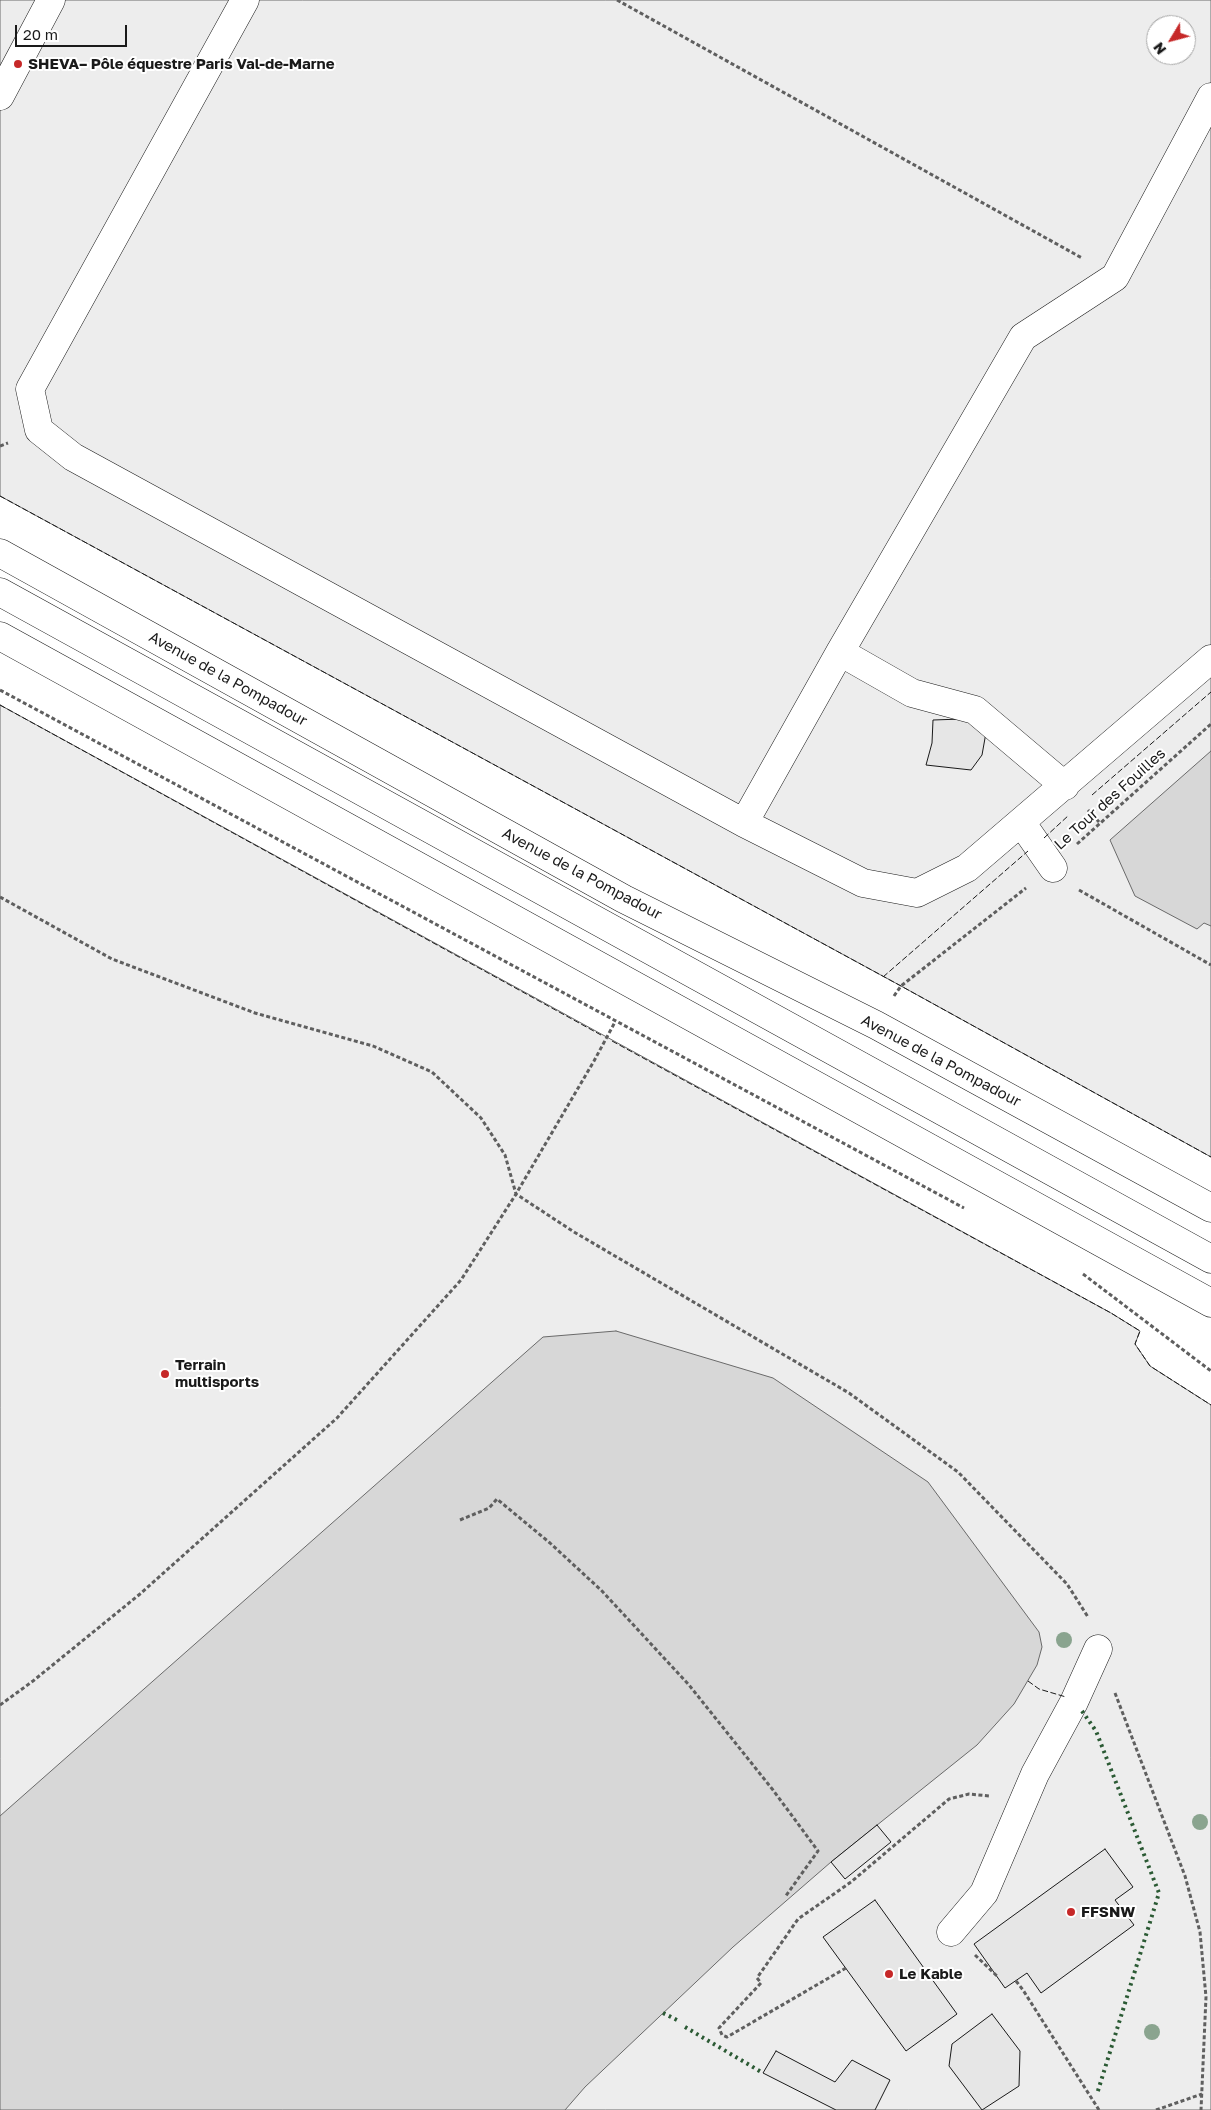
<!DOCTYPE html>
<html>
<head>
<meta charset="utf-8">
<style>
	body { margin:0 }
	#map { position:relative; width:1211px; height:2110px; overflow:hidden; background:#fff; font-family:"Golos Text",sans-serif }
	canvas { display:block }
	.north { position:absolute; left:1146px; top:15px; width:50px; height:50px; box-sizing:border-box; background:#fff; border:1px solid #a3a3a3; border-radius:50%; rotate:233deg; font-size:14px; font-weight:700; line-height:20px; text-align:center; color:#1a1a1a }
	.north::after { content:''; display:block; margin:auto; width:18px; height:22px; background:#c62828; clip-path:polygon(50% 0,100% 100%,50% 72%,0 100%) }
	.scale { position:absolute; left:15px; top:25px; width:112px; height:22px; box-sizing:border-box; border:2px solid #1a1a1a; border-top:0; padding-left:6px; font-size:15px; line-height:18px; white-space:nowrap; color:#1a1a1a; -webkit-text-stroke:4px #fff; paint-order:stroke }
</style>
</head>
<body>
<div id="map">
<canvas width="1211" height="2110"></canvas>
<div class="north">N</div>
<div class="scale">20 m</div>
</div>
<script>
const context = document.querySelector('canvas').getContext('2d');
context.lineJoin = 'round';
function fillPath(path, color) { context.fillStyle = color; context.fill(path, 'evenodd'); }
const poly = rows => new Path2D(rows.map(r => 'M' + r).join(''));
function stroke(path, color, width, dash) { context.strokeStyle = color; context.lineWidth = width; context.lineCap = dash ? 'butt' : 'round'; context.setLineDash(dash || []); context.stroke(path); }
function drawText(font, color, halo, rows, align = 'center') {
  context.font = font + ' "Golos Text",sans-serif'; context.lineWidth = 4; context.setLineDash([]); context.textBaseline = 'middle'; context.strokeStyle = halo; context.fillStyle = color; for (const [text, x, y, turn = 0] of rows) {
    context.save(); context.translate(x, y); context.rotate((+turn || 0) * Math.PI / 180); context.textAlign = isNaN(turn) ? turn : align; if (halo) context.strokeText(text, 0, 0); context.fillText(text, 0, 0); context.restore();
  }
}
const built = poly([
	[0,0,1211,0,1211,1157,901,986,0,496,0,0],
	[1156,25,1186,25,1186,55,1156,55,1156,25],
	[0,705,1111,1313,1140,1331,1135,1344,1150,1366,1211,1405,1211,2110,0,2110,0,705]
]);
const water = poly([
	[1211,751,1211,926,1204,923,1197,929,1135,896,1110,840,1211,751],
	[616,1331,773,1378,928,1482,1039,1632,1042,1647,1037,1665,1014,1704,977,1745,831,1862,733,1947,585,2087,565,2110,0,2110,0,1816,543,1337,616,1331]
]);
const building = poly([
	[962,719,987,727,982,755,971,770,926,765,932,743,933,720,962,719],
	[877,1825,891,1842,845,1879,831,1862,877,1825],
	[1105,1849,1133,1887,1115,1900,1134,1925,1041,1993,1027,1973,1005,1988,974,1944,1105,1849],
	[875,1900,957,2014,906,2051,823,1937,875,1900],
	[992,2014,1020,2051,1019,2086,982,2110,949,2066,952,2044,992,2014],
	[776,2051,835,2082,852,2060,890,2080,875,2110,836,2110,763,2073,776,2051]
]);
const path = poly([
	[617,0,1082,258],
	[0,446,8,443],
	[0,690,964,1208],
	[1088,810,1099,822],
	[1077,844,1211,724],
	[1079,890,1211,965],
	[0,897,112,959,255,1013,373,1046,432,1072,481,1118,505,1155,516,1194,574,1232,849,1393,958,1472,1067,1584,1088,1617],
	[894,996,901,986,1026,888],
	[1083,1274,1211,1371],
	[460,1520,489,1508,497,1499,550,1543,602,1591,689,1685,773,1790,818,1851,785,1897],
	[1115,1693,1185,1876,1200,1932,1206,1997,1201,2110],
	[0,1705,33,1681,140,1594,337,1418,390,1359,461,1280,516,1194,594,1061,615,1022],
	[975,1955,998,1977],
	[846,1968,727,2037,722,2035,719,2028,761,1983,757,1978,798,1919,851,1882,949,1799,969,1794,990,1796],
	[1016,1981,1023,1990,1099,2110],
	[1156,2110,1202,2094]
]);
const minor = poly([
	[245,0,30,389,39,430,73,457,744,823,863,883,917,893,967,868,1211,659],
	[0,96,51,0],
	[0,592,1211,1259],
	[840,652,912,693,975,710,1065,786],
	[1021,822,1053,868],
	[744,823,840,652,1023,337,1115,277,1211,97],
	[951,1932,984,1893,1035,1774,1074,1702,1098,1649]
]);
const major = poly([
	[0,553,624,899,876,1025,1211,1208],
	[0,636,1211,1303]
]);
const hedge = poly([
	[1082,1711,1096,1731,1159,1893,1097,2094],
	[663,2013,677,2020],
	[685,2027,763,2073]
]);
const fence = poly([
	[0,496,901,986,1211,1157],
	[0,705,601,1035],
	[1092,795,1211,692],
	[1044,838,1069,815],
	[883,977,1028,851],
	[612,1041,1111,1313,1140,1331,1135,1344,1150,1366,1211,1405],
	[1028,1681,1039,1689,1066,1697]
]);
const trees = [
	[1064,1640],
	[1200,1822],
	[1152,2032]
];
const markers = [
	[18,64,5,"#c62828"],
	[165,1374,5,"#c62828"],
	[1071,1912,5,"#c62828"],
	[889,1974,5,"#c62828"]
];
const poiNames = [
	["SHEVA– Pôle équestre Paris Val-de-Marne",28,64],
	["Terrain",175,1365],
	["multisports",175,1382],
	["FFSNW",1081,1912],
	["Le Kable",899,1974]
];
const streetNames = [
	["Avenue de la Pompadour",228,679,29],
	["Le Tour des Fouilles",1110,799,-42],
	["Avenue de la Pompadour",582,874,28],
	["Avenue de la Pompadour",941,1061,28]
];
fillPath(built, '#ededed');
stroke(built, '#6a6a6a', 1);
fillPath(water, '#d7d7d7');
stroke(water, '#6a6a6a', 1);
fillPath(building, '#e6e6e6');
stroke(building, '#1a1a1a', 1);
stroke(minor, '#1a1a1a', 29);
stroke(major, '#1a1a1a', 29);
stroke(path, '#5f5f5f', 3, [4, 2.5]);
stroke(minor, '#fff', 28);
stroke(major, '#fff', 28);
stroke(hedge, '#2b5a34', 4, [2.5, 4]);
stroke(fence, '#1a1a1a', 1, [6, 2.5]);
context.fillStyle = '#8aa48f';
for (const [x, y] of trees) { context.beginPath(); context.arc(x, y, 8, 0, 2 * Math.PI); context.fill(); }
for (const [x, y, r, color] of markers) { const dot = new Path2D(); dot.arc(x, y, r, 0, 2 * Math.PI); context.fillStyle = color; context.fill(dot); stroke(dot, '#fff', 2); }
drawText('bold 15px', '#1a1a1a', '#fff', poiNames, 'left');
drawText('15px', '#1a1a1a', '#fff', streetNames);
</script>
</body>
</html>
